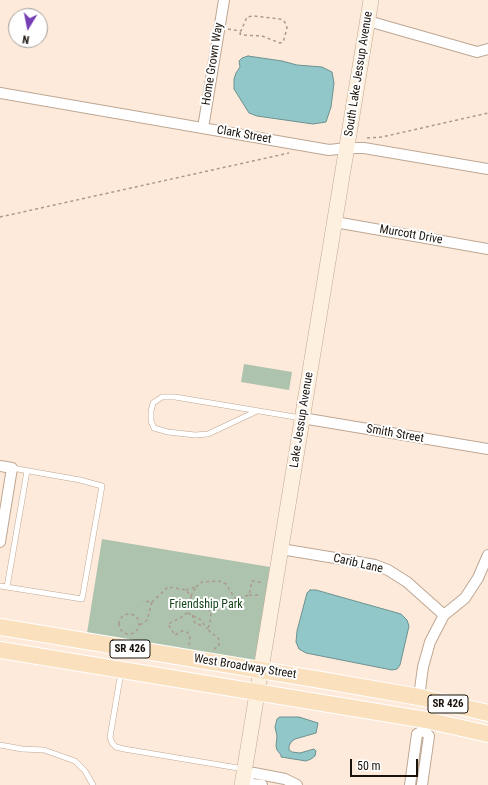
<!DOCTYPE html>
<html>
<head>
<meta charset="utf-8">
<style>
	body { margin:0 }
	#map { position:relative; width:488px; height:785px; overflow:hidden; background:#feeada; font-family:"Roboto Condensed",sans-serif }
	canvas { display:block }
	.north { position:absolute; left:8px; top:8px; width:40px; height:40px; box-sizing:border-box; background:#fff; border:1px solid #a3a09d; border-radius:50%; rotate:190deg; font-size:11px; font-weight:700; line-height:16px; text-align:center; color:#1a120b }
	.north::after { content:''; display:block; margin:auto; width:14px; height:18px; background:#763eb5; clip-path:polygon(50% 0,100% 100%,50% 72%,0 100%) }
	.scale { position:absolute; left:350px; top:759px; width:68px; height:18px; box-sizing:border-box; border:2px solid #1a120b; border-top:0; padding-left:5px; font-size:12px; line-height:14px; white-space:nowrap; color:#1a120b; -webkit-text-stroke:3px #fff; paint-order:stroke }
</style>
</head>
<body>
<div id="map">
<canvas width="488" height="785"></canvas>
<div class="north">N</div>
<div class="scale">50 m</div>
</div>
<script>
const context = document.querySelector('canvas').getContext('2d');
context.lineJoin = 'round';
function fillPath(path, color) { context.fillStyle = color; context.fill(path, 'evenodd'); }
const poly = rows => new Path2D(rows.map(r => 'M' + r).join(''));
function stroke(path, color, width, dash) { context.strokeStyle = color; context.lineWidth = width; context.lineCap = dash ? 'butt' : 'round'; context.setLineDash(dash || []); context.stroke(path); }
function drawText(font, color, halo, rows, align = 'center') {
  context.font = font + ' "Roboto Condensed",sans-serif'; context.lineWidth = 4; context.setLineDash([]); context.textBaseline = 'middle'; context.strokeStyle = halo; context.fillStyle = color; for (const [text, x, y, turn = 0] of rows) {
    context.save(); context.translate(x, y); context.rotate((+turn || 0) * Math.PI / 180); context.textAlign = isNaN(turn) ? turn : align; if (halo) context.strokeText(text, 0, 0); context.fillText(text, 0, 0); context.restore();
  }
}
const green = poly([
	[244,364,292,372,289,390,241,382],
	[102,539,270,567,255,662,87,633]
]);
const water = poly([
	[248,56,282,61,297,65,322,67,332,72,334,83,331,107,326,122,313,124,257,116,249,113,234,89,234,79,236,73,240,67,239,61,242,58,248,56],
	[310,590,316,590,401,614,407,620,409,626,400,665,397,669,392,670,306,653,299,649,296,642,297,631,307,593,310,590],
	[280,717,299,717,318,723,316,733,295,739,291,742,289,746,289,750,292,752,300,753,314,749,316,751,315,756,311,759,306,761,281,757,281,755,277,750,276,746,277,736,275,727,277,719,280,717]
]);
const path = poly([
	[228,29,241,31,247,17,254,16,280,19,283,20,286,24,287,28,284,39,283,42,280,43,262,36,242,35,240,34,241,31],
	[367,138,382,137,488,113],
	[0,217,289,153],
	[196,587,202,582,219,581,226,584,234,597,237,599,249,595,252,581,263,583],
	[186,590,196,587,191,596],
	[249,595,261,595],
	[152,602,168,587,186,590,191,596,191,608,188,612,182,617,168,624,175,635,182,631,187,632,190,636,189,644,192,646],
	[191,608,205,606,211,612,210,624,207,629,219,639,219,646,214,649],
	[188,613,201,620,207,629],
	'119 624a10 10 0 1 1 20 0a10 10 0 1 1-20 0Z',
	[193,615,193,619,195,623,200,625,203,624],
	[140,625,147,620,151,606,152,602,143,601]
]);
const lane = poly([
	[257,411,208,434,195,435,168,432,154,428,151,421,151,411,153,403,162,397,175,397,301,418],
	[0,586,82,599,102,486,80,480,12,468],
	[7,587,27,471],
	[121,672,110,737,112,743,116,747,124,749,244,769],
	[0,745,22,749,44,750,75,761,85,771,93,785]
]);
const street = poly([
	[368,21,477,52,488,49],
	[0,93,329,150,347,148,364,148,488,169],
	[203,128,224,0],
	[335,222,488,249],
	[302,418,488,449],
	[0,466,12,468,0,542],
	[281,549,341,559,375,565,388,570,407,582,444,615],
	[419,697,423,667,430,642,444,615,465,598,478,578,488,555],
	[243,777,254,773,285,779,297,785],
	[243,777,252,784,262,785],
	[410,785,417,734,424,730,426,720],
	[422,785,429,736,424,730]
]);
const secondary = poly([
	[242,785,371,0]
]);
const primary = poly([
	[0,627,321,680,419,697,488,713],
	[0,650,426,720,488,734]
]);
const shields = [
	[130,649,40],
	[448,704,40]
];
const shieldNames = [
	["SR 426",130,649],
	["SR 426",448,704]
];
const streetNames = [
	["Home Grown Way",213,64,-81],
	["South Lake Jessup Avenue",359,74,-81],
	["Clark Street",244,135,10],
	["Murcott Drive",411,235,10],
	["Lake Jessup Avenue",302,420,-81],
	["Smith Street",395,434,10],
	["Carib Lane",358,564,13],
	["West Broadway Street",245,667,9]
];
const parkNames = [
	["Friendship Park",206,605]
];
fillPath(green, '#aec3ae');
fillPath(water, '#91c7c9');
stroke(water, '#6d9190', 1);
stroke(lane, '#bea793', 6);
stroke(street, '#bea793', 12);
stroke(secondary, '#bea793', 16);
stroke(primary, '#fff', 18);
stroke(path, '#aa9a8e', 1.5, [3, 3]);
stroke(lane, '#fff', 5);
stroke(street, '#fff', 10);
stroke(secondary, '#fdf0df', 15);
stroke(primary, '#fbe0be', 16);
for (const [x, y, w] of shields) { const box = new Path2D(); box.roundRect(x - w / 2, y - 9, w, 18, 3); context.fillStyle = '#fff'; context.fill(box); stroke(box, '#1a120b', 1); }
drawText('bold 11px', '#1a120b', null, shieldNames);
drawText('12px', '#1a120b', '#fff', streetNames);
drawText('12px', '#17451b', '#fff', parkNames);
</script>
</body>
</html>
